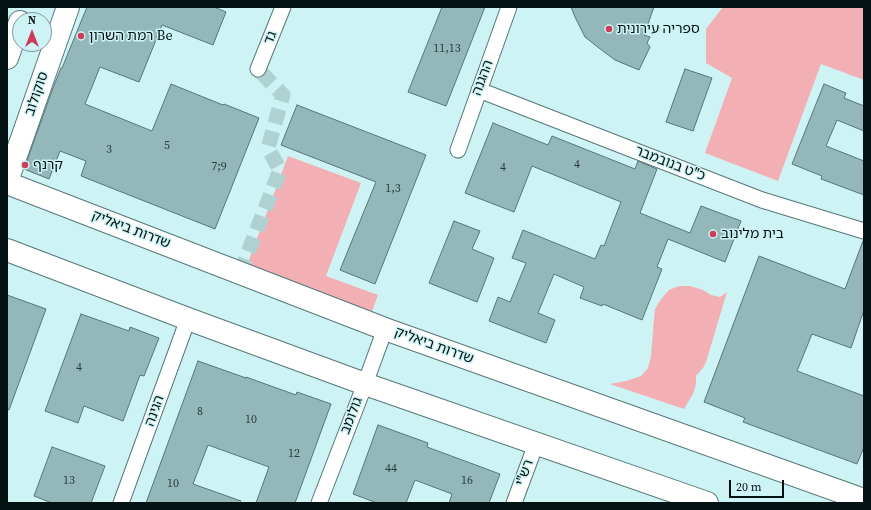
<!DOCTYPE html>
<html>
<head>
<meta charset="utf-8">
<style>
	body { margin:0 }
	#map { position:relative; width:871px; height:510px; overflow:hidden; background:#cef3f4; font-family:"Source Serif 4",serif }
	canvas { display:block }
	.frame { position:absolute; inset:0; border:8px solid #051213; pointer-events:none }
	.north { position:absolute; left:12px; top:12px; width:40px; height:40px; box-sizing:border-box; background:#cef3f4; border:1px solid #7e999a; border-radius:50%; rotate:0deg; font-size:11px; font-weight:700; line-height:16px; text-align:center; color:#051213 }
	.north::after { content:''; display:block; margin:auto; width:14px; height:18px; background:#cd3d59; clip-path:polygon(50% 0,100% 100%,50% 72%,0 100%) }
	.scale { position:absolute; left:729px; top:480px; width:55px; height:18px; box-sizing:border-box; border:2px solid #051213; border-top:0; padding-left:5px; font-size:12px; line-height:14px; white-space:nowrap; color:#051213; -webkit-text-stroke:3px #cef3f4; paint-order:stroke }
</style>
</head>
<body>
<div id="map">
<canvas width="871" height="510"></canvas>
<div class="frame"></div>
<div class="north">N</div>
<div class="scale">20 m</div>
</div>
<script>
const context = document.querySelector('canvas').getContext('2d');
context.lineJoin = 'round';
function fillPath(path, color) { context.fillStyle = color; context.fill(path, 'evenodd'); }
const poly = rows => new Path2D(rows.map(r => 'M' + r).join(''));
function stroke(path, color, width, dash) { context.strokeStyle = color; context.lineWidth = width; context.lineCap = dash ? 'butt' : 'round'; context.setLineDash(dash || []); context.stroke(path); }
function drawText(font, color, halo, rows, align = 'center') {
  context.font = font + ' "Source Serif 4","Noto Sans Hebrew",serif'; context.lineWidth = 3; context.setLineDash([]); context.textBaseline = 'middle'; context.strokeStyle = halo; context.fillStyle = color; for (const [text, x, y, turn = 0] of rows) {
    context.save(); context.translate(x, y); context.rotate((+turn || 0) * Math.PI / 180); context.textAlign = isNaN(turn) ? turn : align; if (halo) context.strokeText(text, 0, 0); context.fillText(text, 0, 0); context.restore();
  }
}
const green = poly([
	[723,7,864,7,864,80,821,64,778,181,705,153,732,78,706,63,706,29],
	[288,156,361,183,326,276,378,295,371,314,246,268],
	[679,286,690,286,703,290,711,295,720,297,727,292,706,362,703,368,696,376,696,384,693,394,684,409,610,384,626,381,641,376,648,368,651,356,654,319,655,309,661,299,669,290]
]);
const building = poly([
	[87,7,214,7,226,12,213,45,162,25,139,82,100,67,85,104,152,131,171,84,223,105,224,104,259,118,215,229,81,176,86,161,60,151,49,179,24,169,53,88,61,68,62,68,87,7],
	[442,7,485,7,446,106,408,92,442,7],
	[571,7,654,7,644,35,650,37,647,43,650,47,639,70,615,60,599,48,585,37,575,17,571,7],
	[685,69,712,78,693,131,666,122,685,69],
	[824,84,846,93,844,98,864,106,864,131,837,120,826,146,864,161,864,195,821,179,822,176,792,164,824,84],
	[297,105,426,155,375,284,340,270,376,182,281,145,297,105],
	[493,123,548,145,552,136,635,169,638,161,657,169,640,213,690,233,701,206,741,221,725,262,668,239,657,267,662,269,642,320,603,304,602,306,580,298,584,287,554,274,538,313,555,320,546,343,489,321,498,297,510,302,526,263,512,258,523,230,595,259,601,245,604,246,621,202,532,166,514,212,465,193,493,123],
	[454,221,480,231,472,249,494,258,477,302,429,283,454,221],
	[863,241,864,242,864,310,851,348,812,334,797,371,864,396,864,447,857,464,743,422,745,418,704,402,759,256,845,289,863,241],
	[7,295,46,309,9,410,7,409,7,295],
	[81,314,129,331,130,327,159,338,144,376,140,375,123,421,84,406,78,423,45,411,81,314],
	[198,361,246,378,246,377,296,395,297,392,331,404,295,503,256,503,269,467,208,445,193,484,241,501,240,503,146,503,198,361],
	[378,425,428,443,427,447,500,474,489,503,449,503,452,494,415,480,406,503,377,503,353,494,378,425],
	[52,447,105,466,91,503,52,503,34,496,52,447]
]);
const streetTunnel = poly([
	[240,273,280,170,268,148,283,95,258,69]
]);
const street = poly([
	[258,69,283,7],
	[479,90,762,200,864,231],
	[458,150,509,7],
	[121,503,188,319],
	[319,503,365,384,385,329],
	[514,503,536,444]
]);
const secondary = poly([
	[7,183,385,329,864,500],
	[7,250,188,319,365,384,707,503]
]);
const primary = poly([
	[7,58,20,22],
	[7,181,68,7]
]);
const markers = [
	[609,29,4,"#cd3d59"],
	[81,36,4,"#cd3d59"],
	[25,165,4,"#cd3d59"],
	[713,234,4,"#cd3d59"]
];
const numberNames = [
	["11,13",447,49],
	["5",167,146],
	["3",109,150],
	["4",577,165],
	["7;9",219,167],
	["4",503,168],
	["1,3",393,189],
	["4",79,368],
	["8",200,412],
	["10",251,420],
	["12",294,454],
	["44",391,469],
	["13",69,481],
	["16",467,481],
	["10",173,484]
];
const poiNames = [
	["ספריה עירונית",617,29],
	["רמת השרון Be",89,36],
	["קרנף",33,165],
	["בית מלינוב",721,234]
];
const streetNames = [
	["גד",271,38,-69],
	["ההגנה",483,78,-70],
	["סוקולוב",37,94,-71],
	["כ\"ט בנובמבר",670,164,21],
	["שדרות ביאליק",131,230,21],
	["שדרות ביאליק",434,346,20],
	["הגינה",155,411,-70],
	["גולומב",352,416,-69],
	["רש\"י",525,473,-70]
];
fillPath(green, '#f2b0b5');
fillPath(building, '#94b8b9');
stroke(building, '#557678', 1);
stroke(streetTunnel, '#b0d1d2', 15, [15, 8]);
stroke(street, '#557778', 17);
stroke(secondary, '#557778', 24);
stroke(primary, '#557778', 24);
stroke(street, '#fff', 15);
stroke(secondary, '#fff', 22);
stroke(primary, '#fff', 22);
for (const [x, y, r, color] of markers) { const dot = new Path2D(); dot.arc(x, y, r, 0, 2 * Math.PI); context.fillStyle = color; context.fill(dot); stroke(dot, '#cef3f4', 1.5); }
drawText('12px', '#293c3c', null, numberNames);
drawText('14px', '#051213', '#cef3f4', poiNames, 'left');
drawText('14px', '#051213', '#cef3f4', streetNames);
</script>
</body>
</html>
